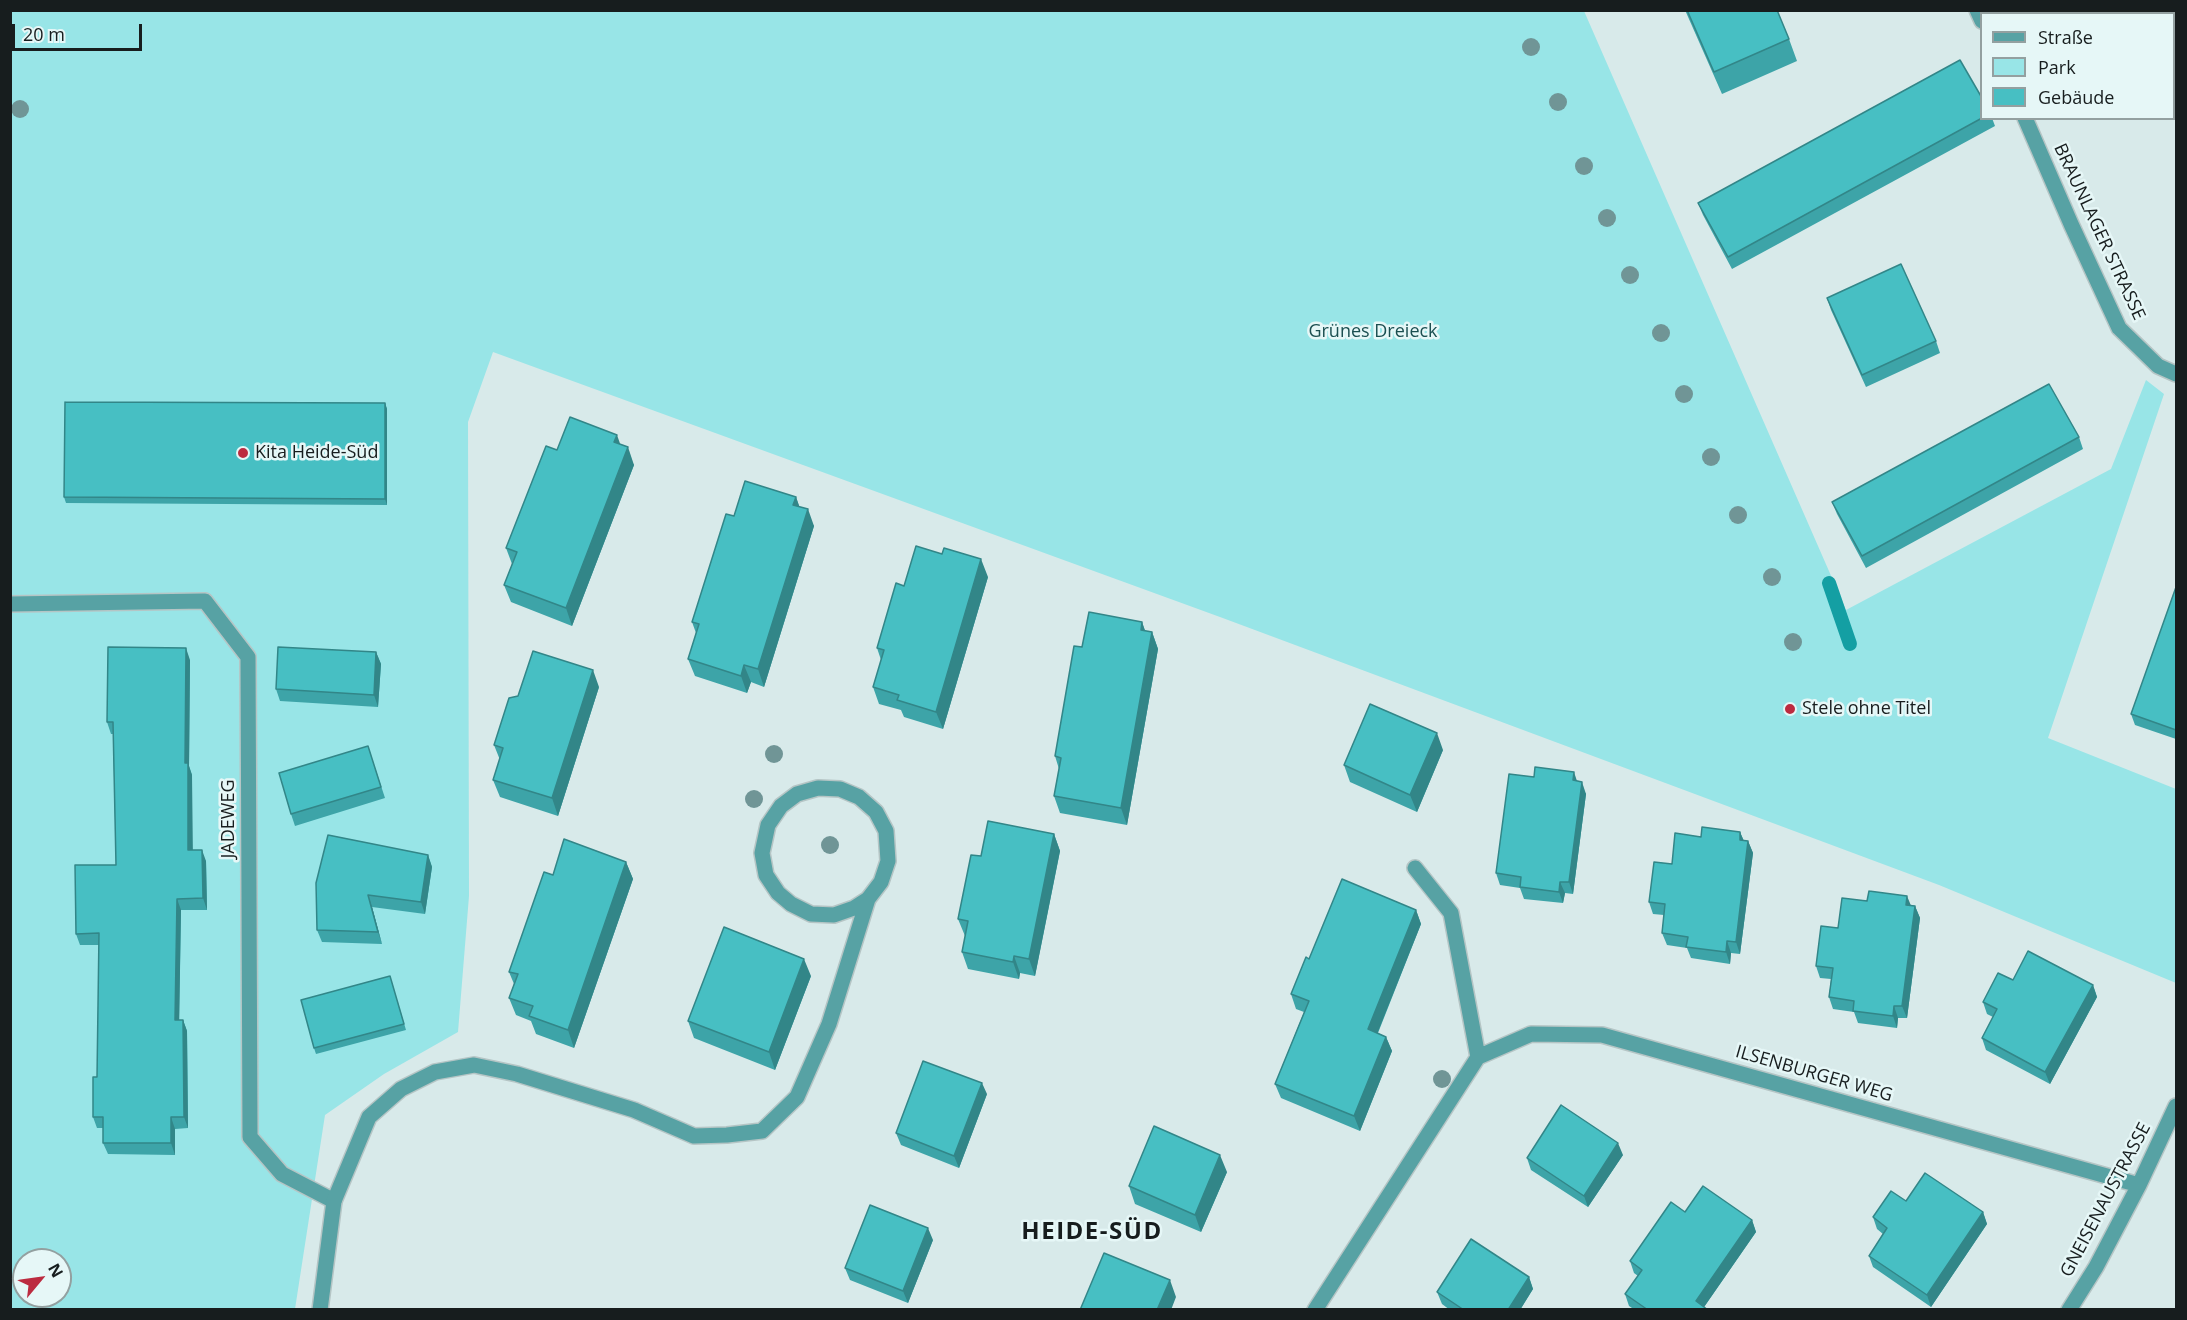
<!DOCTYPE html>
<html>
<head>
<meta charset="utf-8">
<style>
	body { margin:0 }
	#map { position:relative; width:2187px; height:1320px; overflow:hidden; background:#d8eaea; font-family:"Open Sans",sans-serif }
	canvas { display:block }
	.frame { position:absolute; inset:0; border:12px solid #171d1e; pointer-events:none }
	.legend { position:absolute; left:1980px; top:12px; width:195px; height:108px; box-sizing:border-box; background:#e6f7f7; border:2px solid #93a0a0; margin:0; padding:8px 10px; list-style:none; font-size:18px; color:#171d1e }
	.legend li { display:flex; align-items:center; gap:12px; height:30px }
	.legend b { width:30px; border:2px solid #93a0a0 }
	.north { position:absolute; left:12px; top:1248px; width:60px; height:60px; box-sizing:border-box; background:#e6f7f7; border:2px solid #93a0a0; border-radius:50%; rotate:61deg; font-size:16px; font-weight:700; line-height:24px; text-align:center; color:#171d1e }
	.north::after { content:''; display:block; margin:auto; width:21px; height:27px; background:#bc2b40; clip-path:polygon(50% 0,100% 100%,50% 72%,0 100%) }
	.scale { position:absolute; left:12px; top:24px; width:130px; height:27px; box-sizing:border-box; border:3px solid #171d1e; border-top:0; padding-left:8px; font-size:18px; line-height:21px; white-space:nowrap; color:#171d1e; -webkit-text-stroke:4px #e6f7f7; paint-order:stroke }
</style>
</head>
<body>
<div id="map">
<canvas width="2187" height="1320"></canvas>
<div class="frame"></div>
<ul class="legend">
<li><b style="height:8px;background:#57a2a4"></b>Straße</li>
<li><b style="height:16px;background:#98e5e7"></b>Park</li>
<li><b style="height:16px;background:#47bfc3"></b>Gebäude</li>
</ul>
<div class="north">N</div>
<div class="scale">20 m</div>
</div>
<script>
const context = document.querySelector('canvas').getContext('2d');
context.lineJoin = 'round';
function fillPath(path, color) { context.fillStyle = color; context.fill(path, 'evenodd'); }
const poly = rows => new Path2D(rows.map(r => 'M' + r).join(''));
function stroke(path, color, width, dash) { context.strokeStyle = color; context.lineWidth = width; context.lineCap = dash ? 'butt' : 'round'; context.setLineDash(dash || []); context.stroke(path); }
function drawText(font, color, halo, rows, align = 'center') {
  context.font = font + ' "Open Sans",sans-serif'; context.lineWidth = 5; context.setLineDash([]); context.textBaseline = 'middle'; context.strokeStyle = halo; context.fillStyle = color; for (const [text, x, y, turn = 0] of rows) {
    context.save(); context.translate(x, y); context.rotate((+turn || 0) * Math.PI / 180); context.textAlign = isNaN(turn) ? turn : align; if (halo) context.strokeText(text, 0, 0); context.fillText(text, 0, 0); context.restore();
  }
}
const green = poly([
	[10,11,1584,11,1846,610,2111,469,2146,380,2164,394,2048,738,2176,789,2176,983,1939,885,1220,617,493,352,468,422,469,896,458,1032,384,1074,325,1115,295,1309,11,1309],
	[24,1260,60,1260,60,1296,24,1296]
]);
const stream = poly([
	[1829,583,1850,644]
]);
const service = poly([
	[10,604,205,601,248,657,250,1137,282,1174,334,1201]
]);
const minor = poly([
	[1977,10,1982,21],
	[2025,118,2071,224,2119,328,2158,366,2176,374],
	[1415,868,1451,913,1478,1057],
	[320,1310,334,1201,369,1117,401,1089,435,1072,474,1065,517,1074,634,1110,694,1136,727,1135,762,1131,797,1097,829,1024,868,899,881,882,888,861,886,831,876,812,859,797,840,789,818,788,797,794,781,806,768,825,762,853,766,875,778,893,791,904,811,914,834,915,854,908,868,899],
	[1315,1310,1478,1057,1531,1034,1602,1035,2139,1185],
	[2069,1310,2096,1267,2139,1185,2176,1106]
]);
const trees = [
	[1531,47],
	[1558,102],
	[20,109],
	[1584,166],
	[1607,218],
	[1630,275],
	[1661,333],
	[1684,394],
	[1711,457],
	[1738,515],
	[1772,577],
	[1793,642],
	[774,754],
	[754,799],
	[830,845],
	[1442,1079]
];
const wall = poly([
	[1685,10,1777,10,1789,39,1797,61,1722,94],
	[2064,10,2176,10,2176,33,2174,34,2174,14,2065,14],
	[1982,118,1992,118,1995,126,1732,269,1703,215,1698,203],
	[1827,298,1936,341,1940,353,1866,387,1831,310],
	[385,403,387,409,387,505,66,503,64,497],
	[2079,437,2083,449,1866,568,1837,514,1832,502],
	[620,444,634,465,572,626,511,602,504,585,512,564,506,548,557,450],
	[796,497,799,506,814,526,764,687,751,682,747,693,695,676,688,659,696,633,692,622,734,516],
	[988,577,943,729,904,717,901,710,879,704,873,687,881,660,877,648,904,586],
	[2176,587,2176,739,2135,725,2131,714],
	[1142,622,1145,631,1152,632,1158,649,1127,825,1060,813,1054,796,1059,769,1055,756,1082,647],
	[376,652,381,664,378,707,280,701,276,689],
	[190,660,189,766,192,775,192,850,206,861,207,910,181,910,179,1020,183,1020,187,1031,188,1128,175,1129,175,1155,108,1154,103,1143,103,1128,97,1128,93,1117,97,1077,99,945,80,945,76,934,116,865,113,734,111,734,107,722],
	[599,687,558,816,500,797,493,780,500,760,494,745],
	[368,746,385,798,295,826,291,814],
	[1443,750,1417,812,1350,782,1344,765],
	[1534,777,1577,781,1586,794,1573,894,1565,893,1563,903,1524,899,1520,888,1500,885,1496,873],
	[1740,832,1744,841,1748,841,1753,853,1740,954,1731,953,1730,964,1691,958,1687,948,1667,945,1662,933,1664,915,1653,914,1649,902,1672,864,1701,837],
	[1054,834,1060,851,1035,976,1020,973,1019,979,968,969,962,952,965,936,958,919,981,856],
	[428,855,432,867,425,914,372,907,382,944,322,942,317,930],
	[626,862,633,879,574,1048,536,1034,531,1021,516,1015,509,998,514,984,509,972,553,875],
	[1911,906,1915,906,1920,918,1907,1018,1898,1018,1897,1028,1858,1023,1854,1012,1833,1009,1829,997,1831,979,1820,978,1816,966],
	[1416,910,1421,924,1378,1033,1386,1037,1392,1051,1360,1131,1281,1098,1275,1084,1304,1012,1296,1009,1291,994,1309,959],
	[390,976,406,1030,316,1054,314,1048],
	[811,976,775,1070,694,1038,688,1021],
	[2013,980,2093,985,2097,997,2050,1084,1986,1050,1982,1038,1993,1017,1987,1014,1983,1002],
	[987,1094,959,1168,901,1145,896,1133],
	[1623,1155,1588,1207,1531,1170,1527,1158],
	[1227,1172,1201,1232,1135,1204,1129,1186],
	[1906,1201,1983,1212,1987,1224,1931,1307,1873,1267,1869,1256,1883,1234,1877,1229,1873,1217],
	[1685,1212,1752,1220,1756,1232,1704,1307,1708,1310,1635,1310,1629,1306,1625,1294,1638,1276,1634,1273,1630,1261],
	[933,1240,908,1303,850,1280,845,1268],
	[1529,1277,1533,1289,1520,1310,1450,1310,1442,1304,1437,1292]
]);
const shadedWall = poly([
	[385,403,387,409,387,505,385,499],
	[617,435,623,452,614,442],
	[628,447,634,465,572,626,566,608],
	[796,497,802,514,793,505],
	[808,509,814,526,764,687,758,669],
	[981,559,988,577,943,729,936,712],
	[1142,622,1148,639,1141,630],
	[1152,632,1158,649,1127,825,1121,808],
	[186,648,190,660,189,766,192,775,193,862,188,850,185,763],
	[376,652,381,664,378,707,374,695],
	[744,665,751,682,747,693,741,676],
	[593,670,599,687,558,816,552,798],
	[1437,733,1443,750,1417,812,1410,795],
	[1574,772,1578,784,1573,780],
	[1582,782,1586,794,1573,894,1569,882],
	[1740,832,1745,844,1740,840],
	[1054,834,1060,851,1035,976,1029,959],
	[1748,841,1753,853,1740,954,1736,942],
	[202,850,206,861,207,910,203,898],
	[428,855,432,867,425,914,421,902],
	[626,862,633,879,574,1048,568,1030],
	[1560,882,1565,893,1563,903,1559,892],
	[368,895,372,907,382,944,378,932],
	[1907,896,1912,908,1906,905],
	[177,899,181,910,179,1031,175,1020],
	[1915,906,1920,918,1907,1018,1902,1006],
	[1416,910,1421,924,1373,1044,1368,1029],
	[1727,941,1731,953,1730,964,1726,952],
	[1014,956,1020,973,1019,979,1013,962],
	[804,959,811,976,775,1070,769,1052],
	[2093,985,2097,997,2050,1084,2045,1072],
	[1894,1006,1898,1018,1897,1028,1893,1016],
	[183,1020,187,1031,188,1128,184,1117],
	[1386,1037,1392,1051,1360,1131,1354,1116],
	[982,1083,987,1094,959,1168,954,1156],
	[171,1117,175,1129,175,1155,171,1143],
	[1618,1143,1623,1155,1588,1207,1584,1196],
	[1220,1155,1227,1172,1201,1232,1195,1215],
	[1983,1212,1987,1224,1931,1307,1927,1295],
	[1752,1220,1756,1232,1702,1310,1696,1301],
	[928,1228,933,1240,908,1303,903,1291],
	[1529,1277,1533,1289,1520,1310,1508,1310],
	[1170,1280,1176,1297,1171,1310,1157,1310]
]);
const building = poly([
	[1687,10,1777,10,1789,39,1714,72,1687,10],
	[2064,10,2176,10,2176,19,2174,20,2174,14,2066,14,2064,10],
	[1960,60,1982,98,1982,118,1728,257,1698,203,1960,60],
	[1901,264,1936,341,1862,375,1827,298,1901,264],
	[2049,384,2079,437,1862,556,1832,502,2049,384],
	[65,402,385,403,385,499,64,497,65,402],
	[570,417,617,435,614,442,628,447,566,608,504,585,517,552,506,548,546,446,557,450,570,417],
	[745,481,796,497,793,505,808,509,758,669,744,665,741,676,688,659,699,624,692,622,726,514,734,516,745,481],
	[916,546,942,554,944,548,981,559,936,712,897,700,899,695,873,687,884,650,877,648,896,583,904,586,916,546],
	[2176,587,2176,730,2131,714,2176,587],
	[1089,612,1142,622,1141,630,1152,632,1121,808,1054,796,1061,758,1055,756,1074,646,1082,647,1089,612],
	[108,647,186,648,185,763,188,763,188,850,202,850,203,898,177,899,175,1020,183,1020,184,1117,171,1117,171,1143,103,1143,103,1117,93,1117,93,1077,97,1077,99,933,76,934,75,865,116,865,113,722,107,722,108,647],
	[278,647,376,652,374,695,276,689,278,647],
	[533,651,593,670,552,798,493,780,503,748,494,745,509,698,518,696,533,651],
	[1370,704,1437,733,1410,795,1344,765,1370,704],
	[368,746,381,787,291,814,279,773,368,746],
	[1535,767,1574,772,1573,780,1582,782,1569,882,1560,882,1559,892,1520,887,1521,877,1496,873,1509,774,1534,777,1535,767],
	[988,821,1054,834,1029,959,1014,956,1013,962,962,952,968,921,958,919,971,855,981,856,988,821],
	[1702,827,1740,832,1740,840,1748,841,1736,942,1727,941,1726,952,1686,947,1688,937,1662,933,1665,904,1649,902,1654,862,1672,864,1675,833,1701,837,1702,827],
	[328,835,428,855,421,902,368,895,378,932,317,930,316,883,328,835],
	[564,839,626,862,568,1030,529,1016,533,1006,509,998,518,974,509,972,544,872,553,875,564,839],
	[1342,879,1416,910,1368,1029,1386,1037,1354,1116,1275,1084,1309,1001,1291,994,1306,957,1309,959,1342,879],
	[1869,891,1907,896,1906,905,1915,906,1902,1006,1894,1006,1893,1016,1853,1011,1854,1001,1829,997,1833,968,1816,966,1821,926,1838,928,1842,898,1867,901,1869,891],
	[724,927,804,959,769,1052,688,1021,724,927],
	[2028,951,2093,985,2045,1072,1982,1038,1997,1009,1983,1002,1998,973,2013,980,2028,951],
	[390,976,404,1024,314,1048,301,1000,390,976],
	[923,1061,982,1083,954,1156,896,1133,923,1061],
	[1561,1105,1618,1143,1584,1196,1527,1158,1561,1105],
	[1154,1126,1220,1155,1195,1215,1129,1186,1154,1126],
	[1925,1173,1983,1212,1927,1295,1869,1256,1887,1228,1873,1217,1891,1191,1906,1201,1925,1173],
	[1703,1186,1752,1220,1696,1301,1708,1310,1648,1310,1625,1294,1642,1270,1630,1261,1671,1202,1685,1212,1703,1186],
	[870,1205,928,1228,903,1291,845,1268,870,1205],
	[1471,1239,1529,1277,1508,1310,1464,1310,1437,1292,1471,1239],
	[1104,1253,1170,1280,1157,1310,1080,1310,1104,1253]
]);
const markers = [
	[243,453,6,"#bc2b40"],
	[1790,709,6,"#bc2b40"]
];
const streetNames = [
	["BRAUNLAGER STRASSE",2099,232,65],
	["JADEWEG",229,819,-90],
	["ILSENBURGER WEG",1814,1074,16],
	["GNEISENAUSTRASSE",2106,1200,-62]
];
const parkNames = [
	["Grünes Dreieck",1373,332]
];
const poiNames = [
	["Kita Heide-Süd",255,453],
	["Stele ohne Titel",1802,709]
];
const districtNames = [
	["HEIDE-SÜD",1092,1232]
];
fillPath(green, '#98e5e7');
stroke(stream, '#149fa3', 14);
stroke(service, '#b5c5c5', 18);
stroke(minor, '#b5c5c5', 18);
stroke(service, '#57a2a4', 15);
stroke(minor, '#57a2a4', 15);
context.fillStyle = '#709596';
for (const [x, y] of trees) { context.beginPath(); context.arc(x, y, 9, 0, 2 * Math.PI); context.fill(); }
fillPath(wall, '#3da4a8');
fillPath(shadedWall, '#328688');
fillPath(building, '#47bfc3');
stroke(building, '#328688', 1.5);
for (const [x, y, r, color] of markers) { const dot = new Path2D(); dot.arc(x, y, r, 0, 2 * Math.PI); context.fillStyle = color; context.fill(dot); stroke(dot, '#e6f7f7', 2); }
drawText('18px', '#171d1e', '#e6f7f7', streetNames);
drawText('18px', '#1b4f51', '#e6f7f7', parkNames);
drawText('18px', '#171d1e', '#e6f7f7', poiNames, 'left');
context.letterSpacing = '1.5px';
drawText('bold 24px', '#171d1e', '#e6f7f7', districtNames);
context.letterSpacing = '0px';
</script>
</body>
</html>
